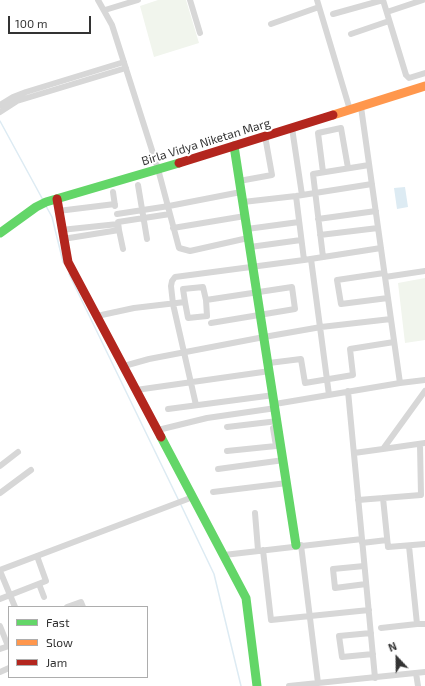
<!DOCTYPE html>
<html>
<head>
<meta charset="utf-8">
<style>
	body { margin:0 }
	#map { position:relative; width:425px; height:686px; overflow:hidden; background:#fff; font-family:"Exo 2",sans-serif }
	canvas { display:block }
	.legend { position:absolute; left:8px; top:606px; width:140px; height:72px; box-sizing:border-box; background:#fff; border:1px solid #adadad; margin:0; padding:5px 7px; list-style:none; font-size:12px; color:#333 }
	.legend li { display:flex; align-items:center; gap:8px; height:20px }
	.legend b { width:20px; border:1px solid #adadad }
	.north { position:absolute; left:377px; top:638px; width:40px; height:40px; -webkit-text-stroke:3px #fff; paint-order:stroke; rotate:338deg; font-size:11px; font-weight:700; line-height:16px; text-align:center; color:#333 }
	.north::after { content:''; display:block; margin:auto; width:14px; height:18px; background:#333; clip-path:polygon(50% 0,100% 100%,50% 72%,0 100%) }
	.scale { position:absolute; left:8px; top:16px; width:83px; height:18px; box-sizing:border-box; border:2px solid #333; border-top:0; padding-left:5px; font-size:12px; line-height:14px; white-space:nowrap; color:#333; -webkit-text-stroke:3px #fff; paint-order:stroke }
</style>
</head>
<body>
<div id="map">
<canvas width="425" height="686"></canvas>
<ul class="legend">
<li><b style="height:5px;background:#63d668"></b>Fast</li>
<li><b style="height:5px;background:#ff974d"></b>Slow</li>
<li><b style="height:5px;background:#b3261e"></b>Jam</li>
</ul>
<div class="north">N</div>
<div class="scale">100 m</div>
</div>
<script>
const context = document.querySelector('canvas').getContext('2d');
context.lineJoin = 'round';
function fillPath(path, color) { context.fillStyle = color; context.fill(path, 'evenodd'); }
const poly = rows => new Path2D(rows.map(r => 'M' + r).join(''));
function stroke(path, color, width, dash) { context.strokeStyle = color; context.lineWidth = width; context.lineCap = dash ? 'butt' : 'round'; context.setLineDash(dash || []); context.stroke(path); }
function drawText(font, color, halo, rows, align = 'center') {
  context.font = font + ' "Exo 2",sans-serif'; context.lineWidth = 4; context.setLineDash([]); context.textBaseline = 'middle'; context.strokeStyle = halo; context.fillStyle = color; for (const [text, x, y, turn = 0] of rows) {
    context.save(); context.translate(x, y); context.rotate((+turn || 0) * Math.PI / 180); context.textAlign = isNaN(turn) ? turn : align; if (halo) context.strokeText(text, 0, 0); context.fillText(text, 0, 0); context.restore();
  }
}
const green = poly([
	[158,0,186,0,199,43,154,57,140,6],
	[425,278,425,340,405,343,398,283]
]);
const water = poly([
	[405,187,408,207,397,209,394,188]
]);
const stream = poly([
	[0,121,43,200],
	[46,206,52,217,63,262],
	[69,274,179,501],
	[181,505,214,574,241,686]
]);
const street = poly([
	[98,0,112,25,158,169,179,248,190,251,248,238],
	[190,0,200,33],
	[317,0,350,110],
	[383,0,406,75,409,78,425,73],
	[105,10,138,0],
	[387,12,423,0],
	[333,14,383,0],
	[271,24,319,7],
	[351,34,389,21],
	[0,105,13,97,26,92,124,62],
	[361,107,385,277],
	[0,112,17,101,126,68],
	[292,128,302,195],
	[323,172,318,133,341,128,348,168],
	[239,181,272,175,265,136],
	[138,185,147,239],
	[113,192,115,206],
	[296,196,304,260],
	[243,202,296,196,372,184],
	[58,211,115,204],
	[117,214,169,206,241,192],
	[318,219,376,211],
	[173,228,245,216],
	[247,229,299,222],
	[61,230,118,224],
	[119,230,123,249],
	[320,235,378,228],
	[63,239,119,230,118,222,170,214],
	[250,247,301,240],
	[323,257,313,174,369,165],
	[311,259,329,395],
	[425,271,385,277,400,383,425,380],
	[384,273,337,280,341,304,388,298],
	[185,302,188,318,207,316,206,300],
	[97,316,134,308,185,302,183,289,203,287,206,300,292,287,295,309,211,323],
	[269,363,301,359,305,383,353,375,350,349,394,342],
	[124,366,149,359,264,337,321,327,391,319],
	[136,390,270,371],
	[275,404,400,383],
	[196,405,173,304,171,286,172,281,175,277,304,260,381,248],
	[168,409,274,395],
	[227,427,278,421],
	[158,430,207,418,276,408],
	[383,449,425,443],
	[227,451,276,446,273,428],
	[354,453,383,449,425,391],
	[0,466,18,452],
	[218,469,284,460],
	[213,492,287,483],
	[0,493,31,470],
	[383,498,388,547,425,544],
	[358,500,421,495,420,445],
	[255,513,258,550],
	[362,539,375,678],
	[362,543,387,540],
	[301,545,318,683],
	[409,546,417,624,425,624],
	[263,550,271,620,369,610],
	[224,555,362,539,348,391],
	[364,566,333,569,335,588,366,584],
	[0,570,193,497],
	[0,571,15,607],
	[39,584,44,597],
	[0,599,46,581,37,556],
	[67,607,81,602,83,607],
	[0,626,8,646],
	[381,628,417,624],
	[371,633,339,636,342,657,373,654],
	[0,649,9,646],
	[0,672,9,668],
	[416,673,418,686],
	[289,686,425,672]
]);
const fast = poly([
	[234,146,296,545],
	[0,233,36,207,46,202,179,163],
	[161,437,246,598,257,686]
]);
const slow = poly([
	[333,115,425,86]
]);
const jam = poly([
	[179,163,333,115],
	[57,199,68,262,161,437]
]);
const streetNames = [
	["Birla Vidya Niketan Marg",206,142,-17]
];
fillPath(green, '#f1f5ed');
fillPath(water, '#ddebf3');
stroke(stream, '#ddebf3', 1.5);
stroke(street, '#d7d7d7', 6);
stroke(fast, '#63d668', 9);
stroke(slow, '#ff974d', 9);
stroke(jam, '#b3261e', 9);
drawText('12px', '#333', '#fff', streetNames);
</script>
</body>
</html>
